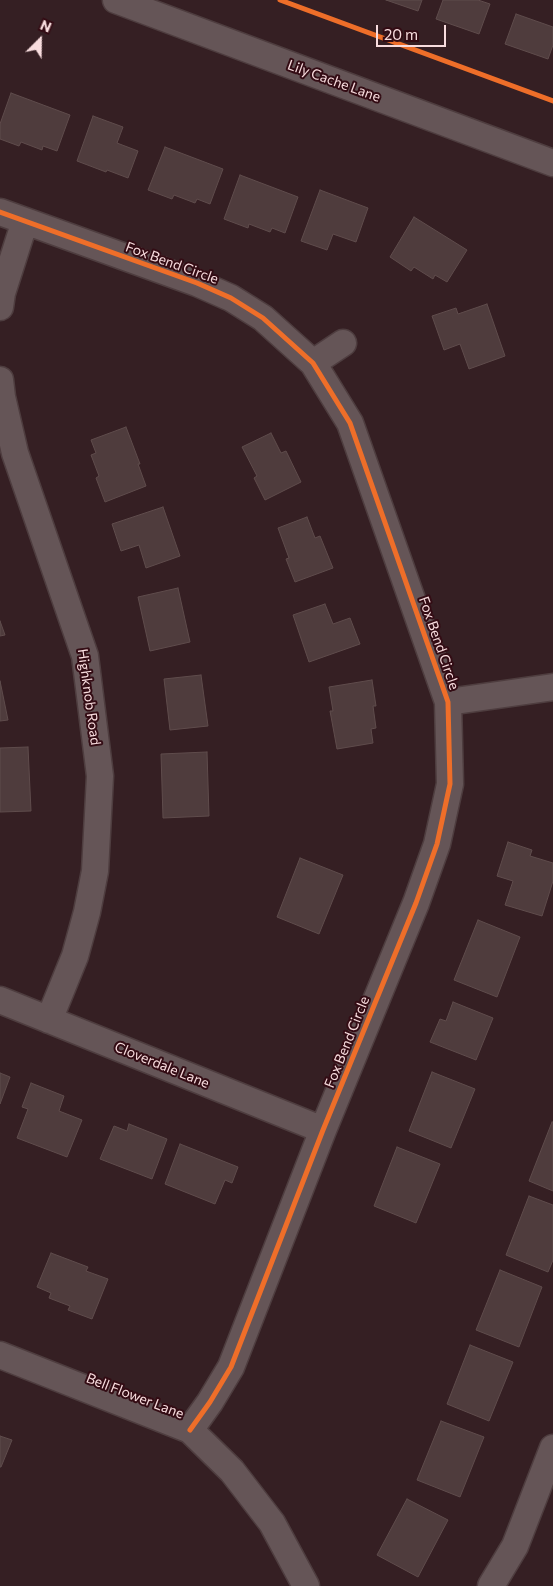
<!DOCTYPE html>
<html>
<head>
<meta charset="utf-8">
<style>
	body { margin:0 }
	#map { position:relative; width:553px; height:1586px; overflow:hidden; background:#351f23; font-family:Commissioner,sans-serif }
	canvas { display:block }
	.north { position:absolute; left:15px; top:15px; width:50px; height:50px; -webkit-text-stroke:4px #330c14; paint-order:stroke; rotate:23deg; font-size:14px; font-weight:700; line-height:20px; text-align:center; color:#f8dcde }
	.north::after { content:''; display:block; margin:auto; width:18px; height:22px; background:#f8dcde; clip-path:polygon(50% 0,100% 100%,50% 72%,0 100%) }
	.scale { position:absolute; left:376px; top:25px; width:70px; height:22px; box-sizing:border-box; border:2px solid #f8dcde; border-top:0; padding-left:6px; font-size:15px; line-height:18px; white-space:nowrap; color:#f8dcde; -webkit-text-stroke:4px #330c14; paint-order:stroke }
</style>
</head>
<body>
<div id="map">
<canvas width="553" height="1586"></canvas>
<div class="north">N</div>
<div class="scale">20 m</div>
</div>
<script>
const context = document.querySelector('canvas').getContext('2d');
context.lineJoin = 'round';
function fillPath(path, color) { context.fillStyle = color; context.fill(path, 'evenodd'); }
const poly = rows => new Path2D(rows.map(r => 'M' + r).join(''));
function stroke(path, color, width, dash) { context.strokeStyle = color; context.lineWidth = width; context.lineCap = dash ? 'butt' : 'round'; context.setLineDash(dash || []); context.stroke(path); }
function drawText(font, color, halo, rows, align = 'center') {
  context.font = font + ' Commissioner,sans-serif'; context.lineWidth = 4; context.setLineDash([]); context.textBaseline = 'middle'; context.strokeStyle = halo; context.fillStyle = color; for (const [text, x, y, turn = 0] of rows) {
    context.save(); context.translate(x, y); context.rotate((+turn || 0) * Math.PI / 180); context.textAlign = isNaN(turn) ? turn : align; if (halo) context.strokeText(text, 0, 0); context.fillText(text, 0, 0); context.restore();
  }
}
const building = poly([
	[386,0,422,0,418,11,386,0],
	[443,0,478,0,490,4,479,34,436,19,443,0],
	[516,14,553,27,553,45,548,59,505,44,516,14],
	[11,93,70,115,57,151,43,146,42,150,21,142,19,146,0,139,0,124,11,93],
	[93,116,123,127,117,143,138,151,128,178,107,170,106,172,77,161,93,116],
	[165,147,223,169,210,204,197,199,195,203,174,195,172,199,148,190,165,147],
	[240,175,298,197,285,233,272,228,270,232,249,224,248,228,224,219,240,175],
	[320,190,368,208,356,242,333,234,327,250,301,241,320,190],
	[414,217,467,250,447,282,435,275,433,279,414,267,411,271,390,257,414,217],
	[487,304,505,356,469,369,460,344,444,350,432,316,456,308,458,314,487,304],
	[126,427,140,464,138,464,146,486,105,502,96,478,99,476,91,455,96,453,91,440,126,427],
	[271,433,281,453,286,451,301,482,265,500,254,478,257,476,242,447,271,433],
	[163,507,180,556,146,568,139,545,121,551,112,524,163,507],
	[307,517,315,538,320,536,333,568,295,582,286,559,289,558,278,528,307,517],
	[178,588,190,642,150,651,138,597,178,588],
	[325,604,333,624,350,618,360,644,309,662,293,615,325,604],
	[0,621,5,635,0,636,0,621],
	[201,675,208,726,170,730,164,679,201,675],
	[372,680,376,706,373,706,376,728,371,729,373,743,337,749,330,711,333,711,329,687,372,680],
	[0,681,8,720,0,721,0,681],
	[28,747,31,811,0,812,0,748,28,747],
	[207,752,209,816,163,818,161,754,207,752],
	[508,842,532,850,530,856,553,863,553,881,542,916,505,905,513,881,497,876,508,842],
	[300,858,343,875,319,934,277,917,300,858],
	[478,920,520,937,497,997,454,980,478,920],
	[453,1002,493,1018,476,1060,430,1042,440,1019,446,1021,453,1002],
	[432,1072,475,1089,451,1148,409,1131,432,1072],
	[0,1073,10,1077,0,1104,0,1073],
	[31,1083,64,1096,59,1111,82,1120,67,1157,17,1138,28,1109,22,1107,31,1083],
	[552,1122,553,1122,553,1191,529,1181,552,1122],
	[129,1124,167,1139,152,1179,100,1159,114,1126,127,1131,129,1124],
	[180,1144,238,1167,232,1183,225,1180,215,1204,165,1184,180,1144],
	[397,1147,440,1164,416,1223,374,1206,397,1147],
	[529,1196,553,1205,553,1260,548,1272,506,1255,529,1196],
	[51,1253,88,1267,86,1271,108,1279,92,1319,68,1310,70,1306,49,1298,51,1293,37,1287,51,1253],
	[500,1270,542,1287,519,1347,476,1330,500,1270],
	[470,1345,513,1362,489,1421,447,1404,470,1345],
	[441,1421,484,1437,460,1497,417,1480,441,1421],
	[0,1436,12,1440,1,1467,0,1467,0,1436],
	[407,1499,448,1520,418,1577,377,1555,407,1499]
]);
const minor = poly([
	[116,0,553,163],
	[0,212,197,283,231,298,263,318,313,363,350,423,448,702,450,784,437,844,416,903,323,1130,231,1367,210,1402,190,1430],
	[0,307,2,293,25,221],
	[313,363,343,343],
	[0,380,2,397,15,453,85,656,100,776,95,871,87,912,75,956,49,1020],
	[448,702,553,687],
	[0,1000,323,1130],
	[0,1355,190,1430,232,1471,272,1523,306,1586],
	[491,1586,515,1546,553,1448]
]);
const cycleway = poly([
	[280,0,553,101],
	[0,212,197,283,231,298,263,318,313,363,350,423,448,702,450,784,437,844,416,903,323,1130,231,1367,210,1402,190,1430]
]);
const streetNames = [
	["Lily Cache Lane",334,81,20],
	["Fox Bend Circle",172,263,20],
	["Fox Bend Circle",439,643,71],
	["Highknob Road",89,697,82],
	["Fox Bend Circle",347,1042,-68],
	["Cloverdale Lane",162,1065,22],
	["Bell Flower Lane",135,1396,21]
];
fillPath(building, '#4f3c3d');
stroke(building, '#5f4c4c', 1);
stroke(minor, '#4e3d3f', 29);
stroke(minor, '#655557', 26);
stroke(cycleway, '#ee6e29', 5);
drawText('14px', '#f8dcde', '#330c14', streetNames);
</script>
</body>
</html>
